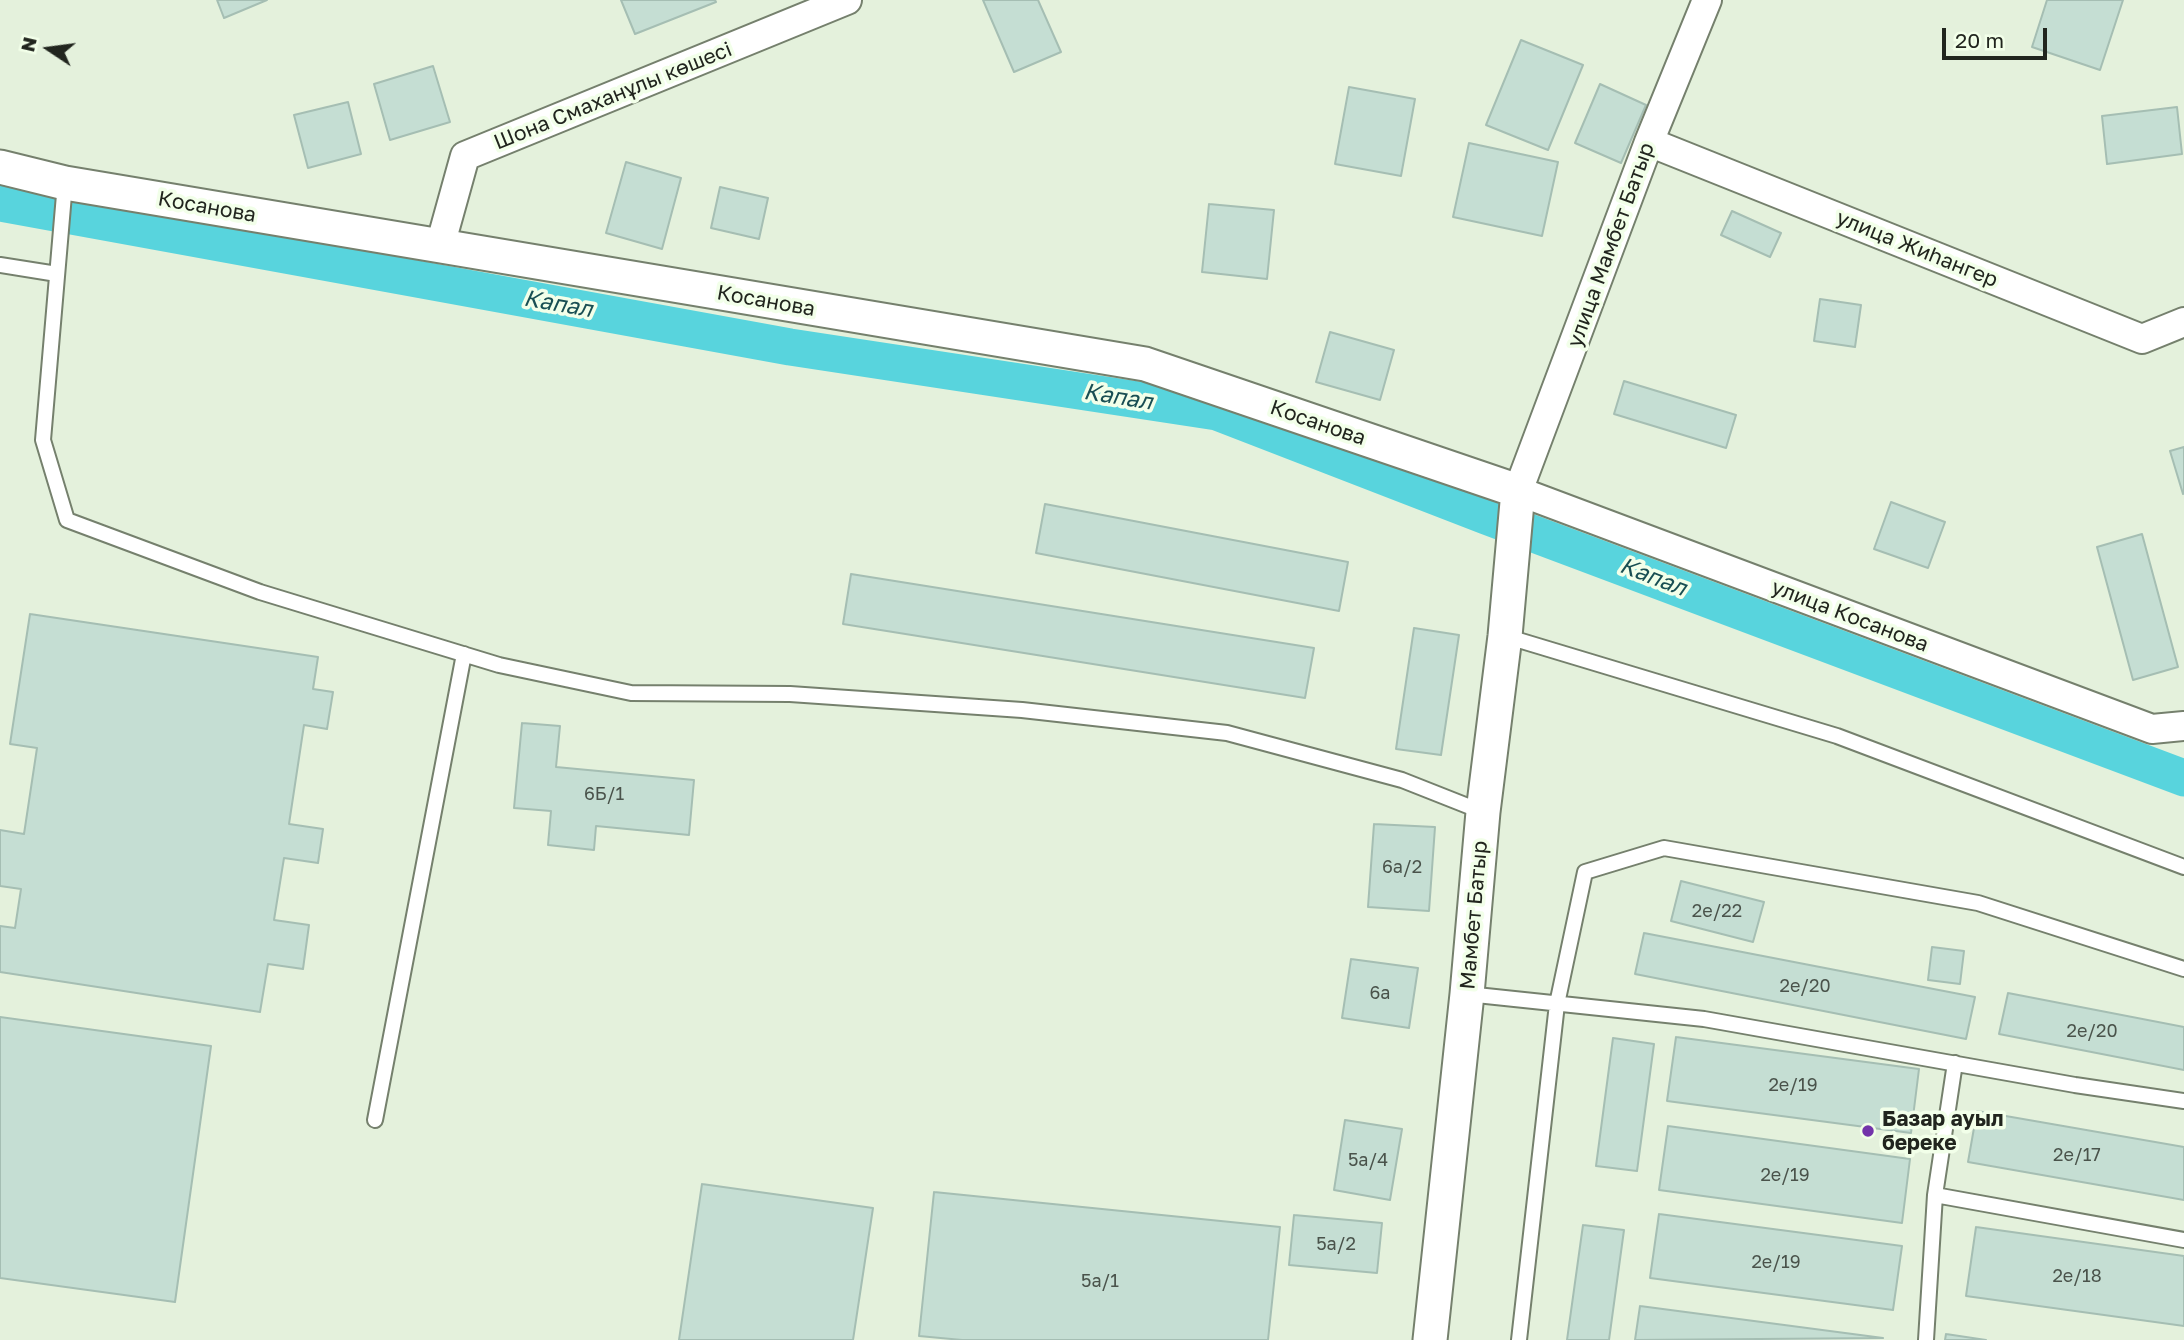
<!DOCTYPE html>
<html>
<head>
<meta charset="utf-8">
<style>
	body { margin:0 }
	#map { position:relative; width:2184px; height:1340px; overflow:hidden; background:#e4f1dc; font-family:"Golos Text",sans-serif }
	canvas { display:block }
	.north { position:absolute; left:14px; top:14px; width:70px; height:70px; -webkit-text-stroke:5px #f2ffe9; paint-order:stroke; rotate:283deg; font-size:19px; font-weight:700; line-height:28px; text-align:center; color:#21251e }
	.north::after { content:''; display:block; margin:auto; width:24px; height:32px; background:#21251e; clip-path:polygon(50% 0,100% 100%,50% 72%,0 100%) }
	.scale { position:absolute; left:1942px; top:28px; width:105px; height:32px; box-sizing:border-box; border:4px solid #21251e; border-top:0; padding-left:9px; font-size:21px; line-height:24px; white-space:nowrap; color:#21251e; -webkit-text-stroke:5px #f2ffe9; paint-order:stroke }
</style>
</head>
<body>
<div id="map">
<canvas width="2184" height="1340"></canvas>
<div class="north">N</div>
<div class="scale">20 m</div>
</div>
<script>
const context = document.querySelector('canvas').getContext('2d');
context.lineJoin = 'round';
const poly = rows => new Path2D(rows.map(r => 'M' + r).join(''));
function stroke(path, color, width, dash) { context.strokeStyle = color; context.lineWidth = width; context.lineCap = dash ? 'butt' : 'round'; context.setLineDash(dash || []); context.stroke(path); }
function fillPath(path, color) { context.fillStyle = color; context.fill(path, 'evenodd'); }
function drawText(font, color, halo, rows, align = 'center') {
  context.font = font + ' "Golos Text",sans-serif'; context.lineWidth = 7; context.setLineDash([]); context.textBaseline = 'middle'; context.strokeStyle = halo; context.fillStyle = color; for (const [text, x, y, turn = 0] of rows) {
    context.save(); context.translate(x, y); context.rotate((+turn || 0) * Math.PI / 180); context.textAlign = isNaN(turn) ? turn : align; if (halo) context.strokeText(text, 0, 0); context.fillText(text, 0, 0); context.restore();
  }
}
const canal = poly([
	[0,203,790,347,1217,412,1486,516,2184,778]
]);
const building = poly([
	[217,0,267,0,224,18,217,0],
	[621,0,715,0,716,2,635,34,621,0],
	[983,0,1038,0,1061,52,1014,72,983,0],
	[2047,0,2123,0,2100,70,2032,47,2047,0],
	[1521,40,1583,65,1548,150,1486,125,1521,40],
	[433,66,450,122,390,140,374,84,433,66],
	[1600,84,1646,105,1621,163,1575,143,1600,84],
	[1349,87,1415,99,1401,176,1335,164,1349,87],
	[348,102,361,154,308,168,294,115,348,102],
	[2177,107,2182,154,2107,164,2102,116,2177,107],
	[1469,143,1558,162,1542,236,1453,217,1469,143],
	[626,162,681,178,662,249,606,233,626,162],
	[720,187,768,198,759,239,711,228,720,187],
	[1209,204,1274,210,1267,279,1202,272,1209,204],
	[1732,211,1781,233,1770,257,1721,235,1732,211],
	[1820,299,1861,305,1855,347,1814,341,1820,299],
	[1330,332,1394,350,1380,400,1316,382,1330,332],
	[1624,381,1736,415,1726,448,1614,414,1624,381],
	[2184,447,2184,493,2183,494,2170,451,2184,447],
	[1891,502,1945,522,1928,568,1874,549,1891,502],
	[1045,504,1348,562,1339,611,1036,553,1045,504],
	[2142,534,2178,667,2133,680,2097,547,2142,534],
	[851,574,1314,648,1305,698,843,624,851,574],
	[30,614,318,657,313,689,333,692,327,729,304,725,289,824,323,829,318,863,284,858,274,920,309,925,303,969,268,964,260,1012,0,972,0,926,15,928,21,889,0,886,0,830,24,834,37,748,10,744,30,614],
	[1414,628,1459,635,1441,755,1396,749,1414,628],
	[522,723,560,726,556,767,694,780,689,835,596,826,594,850,548,845,551,811,514,808,522,723],
	[1374,824,1435,827,1429,911,1368,907,1374,824],
	[1681,881,1764,902,1753,942,1671,921,1681,881],
	[1644,933,1975,997,1966,1039,1635,974,1644,933],
	[1932,947,1964,951,1960,984,1928,980,1932,947],
	[1351,959,1418,968,1409,1028,1342,1018,1351,959],
	[2008,993,2184,1027,2184,1070,1999,1034,2008,993],
	[0,1017,211,1046,175,1302,0,1278,0,1017],
	[1676,1037,1919,1069,1911,1133,1667,1101,1676,1037],
	[1613,1038,1654,1044,1637,1171,1596,1166,1613,1038],
	[1977,1111,2184,1147,2184,1200,1968,1162,1977,1111],
	[1345,1120,1402,1129,1390,1200,1334,1190,1345,1120],
	[1668,1126,1910,1159,1902,1223,1659,1190,1668,1126],
	[702,1184,873,1208,853,1340,679,1340,702,1184],
	[934,1192,1280,1227,1268,1340,962,1340,919,1336,934,1192],
	[1659,1214,1902,1246,1893,1310,1650,1278,1659,1214],
	[1294,1215,1382,1223,1377,1273,1289,1265,1294,1215],
	[1583,1225,1624,1230,1609,1340,1567,1340,1583,1225],
	[1976,1227,2184,1256,2184,1326,1966,1296,1976,1227],
	[1640,1306,1883,1338,1635,1340,1640,1306],
	[1946,1334,1986,1340,1945,1340,1946,1334]
]);
const service = poly([
	[65,183,43,440,67,520,260,592,499,665,631,693,790,694,1022,710,1227,733,1402,780,1483,812],
	[0,265,57,274],
	[1505,636,1837,736,2184,867],
	[1467,994,1704,1019,2075,1085,2184,1101],
	[1955,1063,1935,1195,2184,1240],
	[375,1120,464,654],
	[1519,1340,1557,1004,1585,872,1664,848,1978,903,2184,969],
	[1926,1340,1935,1195]
]);
const minor = poly([
	[1707,0,1649,142,1518,491,2152,729,2184,726],
	[1649,142,2142,339,2184,322],
	[440,246,465,156,847,0]
]);
const tertiary = poly([
	[0,167,65,183,1145,364,1518,491,1505,636,1483,812,1467,994,1430,1340]
]);
const markers = [
	[1868,1131,7,"#7334aa"]
];
const numberNames = [
	["6Б/1",604,794],
	["6а/2",1402,867],
	["2е/22",1717,911],
	["2е/20",1805,986],
	["6а",1380,993],
	["2е/20",2092,1031],
	["2е/19",1793,1085],
	["2е/17",2077,1155],
	["5а/4",1368,1160],
	["2е/19",1785,1175],
	["5а/2",1336,1244],
	["2е/19",1776,1262],
	["2е/18",2077,1276],
	["5а/1",1100,1281]
];
const streetNames = [
	["Шона Смаханұлы көшесі",613,96,-22],
	["Косанова",207,207,10],
	["улица Мамбет Батыр",1611,245,-70],
	["улица Жиhангер",1917,249,22],
	["Косанова",766,301,10],
	["Косанова",1318,423,19],
	["улица Косанова",1850,616,21],
	["Мамбет Батыр",1474,915,-85]
];
const poiNames = [
	["Базар ауыл",1882,1119],
	["береке",1882,1143]
];
const waterNames = [
	["Капал",558,304,10],
	["Капал",1118,397,9],
	["Капал",1653,577,21]
];
stroke(canal, '#58d4dd', 37);
fillPath(building, '#c5ded3');
stroke(building, '#a5beb3', 2);
stroke(service, '#75806d', 18);
stroke(minor, '#75806d', 32);
stroke(tertiary, '#75806d', 37);
stroke(service, '#fff', 14);
stroke(minor, '#fff', 28);
stroke(tertiary, '#fff', 33);
for (const [x, y, r, color] of markers) { const dot = new Path2D(); dot.arc(x, y, r, 0, 2 * Math.PI); context.fillStyle = color; context.fill(dot); stroke(dot, '#f2ffe9', 2.5); }
drawText('18px', '#4a534b', null, numberNames);
drawText('21px', '#21251e', '#f2ffe9', streetNames);
drawText('bold 21px', '#21251e', '#f2ffe9', poiNames, 'left');
drawText('italic 23px', '#194f53', '#f2ffe9', waterNames);
</script>
</body>
</html>
